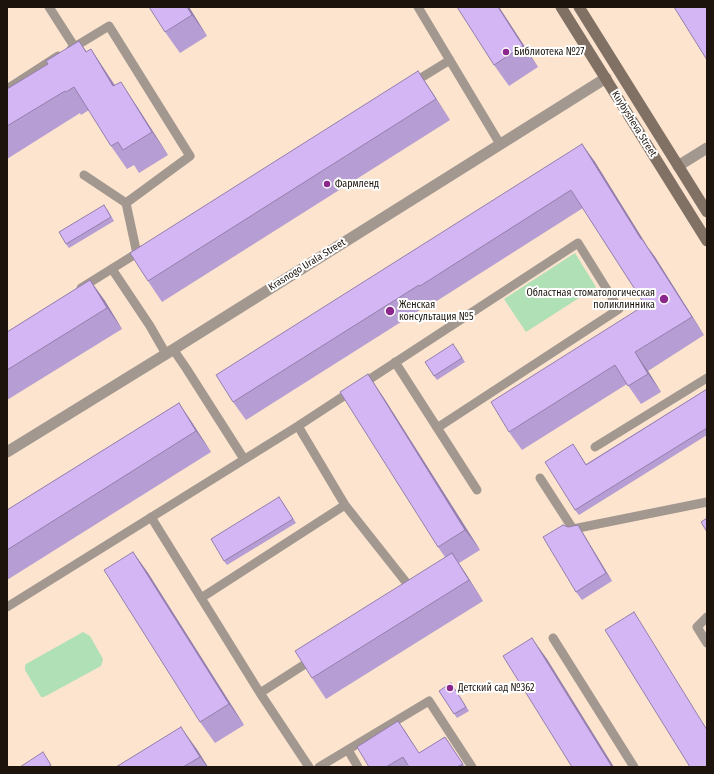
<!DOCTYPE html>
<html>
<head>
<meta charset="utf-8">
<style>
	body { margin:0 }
	#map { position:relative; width:714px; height:774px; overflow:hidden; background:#fce4ce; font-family:"Fira Sans Condensed",sans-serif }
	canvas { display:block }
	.frame { position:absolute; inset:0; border:8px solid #1b130c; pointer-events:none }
</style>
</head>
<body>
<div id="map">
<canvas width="714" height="774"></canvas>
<div class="frame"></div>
</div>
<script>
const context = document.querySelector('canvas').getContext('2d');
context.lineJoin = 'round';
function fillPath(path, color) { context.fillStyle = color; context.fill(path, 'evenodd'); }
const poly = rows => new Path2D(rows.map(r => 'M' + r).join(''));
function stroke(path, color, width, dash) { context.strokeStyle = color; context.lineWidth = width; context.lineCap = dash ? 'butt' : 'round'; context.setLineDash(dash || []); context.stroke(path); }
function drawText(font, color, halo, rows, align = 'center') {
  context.font = font + ' "Fira Sans Condensed",sans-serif'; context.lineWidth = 4; context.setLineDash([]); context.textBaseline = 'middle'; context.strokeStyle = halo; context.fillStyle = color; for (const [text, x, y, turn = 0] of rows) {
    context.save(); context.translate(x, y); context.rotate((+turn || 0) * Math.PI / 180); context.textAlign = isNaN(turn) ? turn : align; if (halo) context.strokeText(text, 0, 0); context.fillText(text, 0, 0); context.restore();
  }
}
const green = poly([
	[575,253,596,287,526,332,504,299],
	[83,632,90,636,103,659,101,666,44,697,41,697,25,670,25,667,26,664]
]);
const service = poly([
	[49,7,74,46],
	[418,7,500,144],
	[71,49,109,26,190,156,126,203,137,254],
	[411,84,450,60],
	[7,89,58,56],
	[84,175,126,203],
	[112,269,150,326,166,354],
	[81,288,142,250],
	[173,349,186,368,244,459],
	[395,362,477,490],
	[298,426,345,505,413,591],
	[595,447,707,378],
	[540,478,573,529,707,502],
	[151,517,260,693,309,767],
	[201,598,345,505],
	[7,607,298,426,578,243,619,309,437,428],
	[707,617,697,627,707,643],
	[553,638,634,767],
	[260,693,313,659],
	[348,750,358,767],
	[319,767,429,701,472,767]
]);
const minor = poly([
	[678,166,707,148]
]);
const tertiary = poly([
	[7,452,166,354,606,78]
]);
const secondary = poly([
	[561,7,707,241],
	[579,7,707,212]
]);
const wall = poly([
	[189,7,207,36,180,53,165,32],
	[499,7,538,67,509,86,494,65],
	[79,41,87,52,91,49,106,72,115,85,136,105,168,155,139,173,134,165,127,169,111,146,89,110,81,115,80,113,7,159,7,89,48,64],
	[418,71,432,92,450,120,162,302,148,281],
	[582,144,595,162,642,239,655,257,704,335,648,371,661,392,641,404,627,384,522,450,509,432,645,305,583,208,432,304,431,303,246,420,233,402],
	[107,209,114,221,69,248,66,244],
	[90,280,105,301,122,329,7,400,7,332],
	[456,348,465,362,437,380,434,376],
	[707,389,707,435,579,515,575,510,573,444,586,464],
	[382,395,480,550,459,563,483,601,326,699,312,678,445,557,438,547],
	[179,403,193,424,211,452,7,580,7,510],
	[282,501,296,523,227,565,224,561],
	[583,533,612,581,582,600,576,592],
	[133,552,148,573,244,725,215,743,200,722],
	[451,683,469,711,457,718,439,691],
	[404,729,419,753,445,737,465,767,409,767,408,765,405,767,369,767],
	[196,748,208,767,116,767]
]);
const shadedWall = poly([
	[187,7,189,7,207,36,192,15],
	[498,7,499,7,538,67,523,46],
	[91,49,106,72,129,109,113,86],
	[418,71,432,92,450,120,436,99],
	[121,82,136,105,168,155,152,132],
	[582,144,595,162,654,257,641,239],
	[642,239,655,257,704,335,692,317],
	[90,280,105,301,122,329,107,308],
	[635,352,648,371,661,392,648,374],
	[368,374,382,395,480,550,465,530],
	[179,403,193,424,211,452,196,431],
	[578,525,583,533,612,581,606,573],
	[133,552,148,573,244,725,229,704],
	[452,553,466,574,483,601,469,580],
	[532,638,547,659,614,767,612,767],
	[181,727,196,748,208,767,207,767,200,757]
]);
const building = poly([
	[149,7,187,7,192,15,165,32,149,7],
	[457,7,498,7,523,46,494,65,457,7],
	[674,7,707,7,707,60,674,7],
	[79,41,86,52,91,49,113,86,121,82,152,132,123,150,118,142,111,146,74,87,66,92,65,91,7,126,7,89,48,64,46,61,79,41],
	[418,71,436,99,148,281,130,253,418,71],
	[582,144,641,239,642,239,692,317,635,352,648,374,628,386,615,365,509,432,491,402,645,305,571,190,420,286,419,285,233,402,216,375,582,144],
	[104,205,111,217,66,244,59,232,104,205],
	[90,280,107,308,7,370,7,332,90,280],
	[453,344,462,358,434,376,425,362,453,344],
	[368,374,465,530,438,547,340,392,368,374],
	[707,389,707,428,575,510,545,462,573,444,586,465,707,389],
	[179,403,196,431,7,550,7,510,179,403],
	[279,497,293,519,224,561,211,539,279,497],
	[707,518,707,532,701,522,707,518],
	[563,525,568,527,578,525,606,573,576,592,543,537,563,525],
	[133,552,229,704,200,722,104,570,133,552],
	[452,553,469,580,312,678,295,651,452,553],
	[634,612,707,730,707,767,690,767,605,630,634,612],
	[532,638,612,767,572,767,503,656,532,638],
	[451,683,466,707,454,714,439,691,451,683],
	[398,721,419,753,445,737,463,764,457,767,409,767,403,757,386,767,369,767,357,747,398,721],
	[181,727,200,757,183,767,116,767,181,727],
	[43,752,51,765,48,767,20,767,43,752]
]);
const markers = [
	[506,52,4,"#8b268d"],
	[327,184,4,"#8b268d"],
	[664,299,5,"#8b268d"],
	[390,311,5,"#8b268d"],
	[450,688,4,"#8b268d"]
];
const poiNames = [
	["Библиотека №27",514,52],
	["Фармленд",335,184],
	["Областная стоматологическая",655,293,"right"],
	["поликлинника",655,305,"right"],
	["Женская",399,305],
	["консультация №5",399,317],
	["Детский сад №362",458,688]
];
const streetNames = [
	["Kuybysheva Street",634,124,58],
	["Krasnogo Urala Street",307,265,-32]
];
fillPath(green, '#afe0b6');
stroke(service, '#a39890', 9);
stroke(minor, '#a39890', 11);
stroke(tertiary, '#a39890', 11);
stroke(secondary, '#817165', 11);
fillPath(wall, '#b69dd3');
fillPath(shadedWall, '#947fac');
fillPath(building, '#d4b6f5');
stroke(building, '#947fac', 1);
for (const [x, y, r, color] of markers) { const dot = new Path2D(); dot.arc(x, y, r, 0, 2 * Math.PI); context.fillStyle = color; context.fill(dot); stroke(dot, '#fff', 1.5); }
drawText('10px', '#1b130c', '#fff', poiNames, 'left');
drawText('10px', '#1b130c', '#fff', streetNames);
</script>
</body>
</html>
